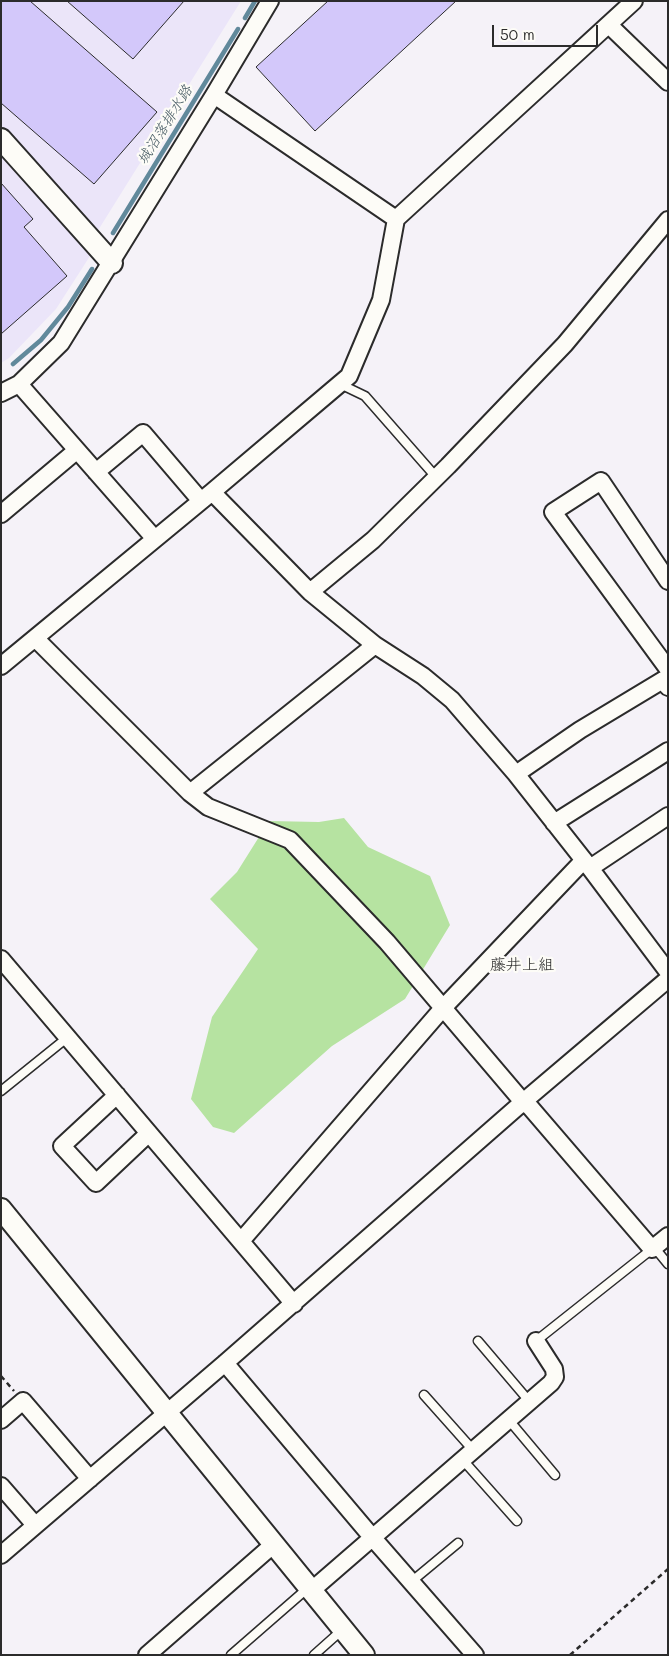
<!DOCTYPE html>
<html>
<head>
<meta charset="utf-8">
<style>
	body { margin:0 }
	#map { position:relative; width:669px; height:1656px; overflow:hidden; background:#f5f2f8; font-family:Mali,sans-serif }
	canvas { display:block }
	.frame { position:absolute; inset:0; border:2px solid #2b2b2b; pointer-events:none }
	.scale { position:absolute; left:492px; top:25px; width:106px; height:22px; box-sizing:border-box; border:2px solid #2b2b2b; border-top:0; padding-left:6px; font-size:15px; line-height:18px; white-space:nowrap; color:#2b2b2b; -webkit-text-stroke:4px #fdfcf7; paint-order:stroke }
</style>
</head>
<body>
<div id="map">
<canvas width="669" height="1656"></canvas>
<div class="frame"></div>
<div class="scale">50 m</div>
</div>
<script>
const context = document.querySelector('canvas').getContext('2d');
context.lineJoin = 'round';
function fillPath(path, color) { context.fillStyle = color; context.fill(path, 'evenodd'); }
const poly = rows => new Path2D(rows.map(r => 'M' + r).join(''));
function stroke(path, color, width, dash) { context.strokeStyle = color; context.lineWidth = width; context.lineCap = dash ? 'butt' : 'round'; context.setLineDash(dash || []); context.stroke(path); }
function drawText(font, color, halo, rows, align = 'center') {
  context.font = font + ' Mali,"Klee One",sans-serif'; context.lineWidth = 4.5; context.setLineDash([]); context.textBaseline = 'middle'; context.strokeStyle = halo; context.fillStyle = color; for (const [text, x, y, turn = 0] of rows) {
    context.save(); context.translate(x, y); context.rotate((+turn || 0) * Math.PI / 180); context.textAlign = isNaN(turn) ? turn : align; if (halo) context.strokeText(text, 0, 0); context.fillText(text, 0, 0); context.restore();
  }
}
const built = poly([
	[1,1,241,1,97,232,1,126],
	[1,153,90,256,56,309,9,358,1,363]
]);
const green = poly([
	[344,818,368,847,430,876,450,925,405,999,332,1046,234,1133,213,1127,191,1099,212,1017,258,949,210,899,237,872,269,821,319,822]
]);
const stream = poly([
	[245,18,255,1],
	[113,233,238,29],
	[13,364,41,340,68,307,92,269]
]);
const building = poly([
	[1,1,30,1,157,112,94,184,1,103,1,1],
	[67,1,184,1,133,59,67,1],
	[328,1,456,1,315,131,256,67,328,1],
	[1,183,33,219,24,227,67,276,1,334,1,183]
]);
const path = poly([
	[1,1376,14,1391],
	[570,1655,668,1569]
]);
const service = poly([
	[340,384,365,396,436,477],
	[1,1091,68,1037],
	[478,1341,529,1401],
	[536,1341,652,1249,659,1253,668,1264],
	[424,1395,473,1450],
	[508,1419,555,1475],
	[462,1459,517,1521],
	[411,1582,458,1543],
	[231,1655,309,1587],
	[314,1655,342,1630]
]);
const minor = poly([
	[609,25,668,82],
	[214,95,396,219],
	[19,384,155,539],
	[1,393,19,384,61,343,214,95,270,1],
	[96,472,143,433,201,501],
	[212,492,310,592,375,645,423,676,452,700,516,774,580,730,663,680,668,687],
	[1,514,76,451],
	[668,581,601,481,553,512,668,669],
	[310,592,373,540,448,466,565,344,668,220],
	[35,638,190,793,208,807,290,840,387,942,523,1102,530,1107,652,1249,668,1236],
	[1,666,212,492,349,376,381,300,396,219,634,1],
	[516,774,590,868,668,972],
	[190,793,375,645],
	[554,823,668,751],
	[590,868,668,816],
	[1,959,294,1304],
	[117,1095,62,1146,96,1183,149,1133],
	[241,1241,443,1008,584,860],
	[225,1363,372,1537,475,1655],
	[1,1420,23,1401,90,1479],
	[1,1486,35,1525],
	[1,1555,225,1363,523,1102,668,979],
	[312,1590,551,1383,555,1377,554,1369,536,1341],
	[147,1655,274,1544]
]);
const tertiary = poly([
	[1,139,112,263],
	[1,1209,364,1655]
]);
const waterNames = [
	["城沼落排水路",165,125,-58]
];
const quarterNames = [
	["藤井上組",522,965]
];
fillPath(built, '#ebe5f9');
fillPath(green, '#b6e3a1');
stroke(stream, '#61899b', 4.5);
fillPath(building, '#d3c8fa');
stroke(building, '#2b2b2b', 1);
stroke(service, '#2b2b2b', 11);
stroke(minor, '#2b2b2b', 20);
stroke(tertiary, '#2b2b2b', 24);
stroke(path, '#2b2b2b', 2.5, [5, 4]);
stroke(service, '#fdfcf7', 8);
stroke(minor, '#fdfcf7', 16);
stroke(tertiary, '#fdfcf7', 20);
drawText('italic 15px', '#465a63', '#fdfcf7', waterNames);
drawText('16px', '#2b2b2b', '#fdfcf7', quarterNames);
</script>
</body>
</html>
